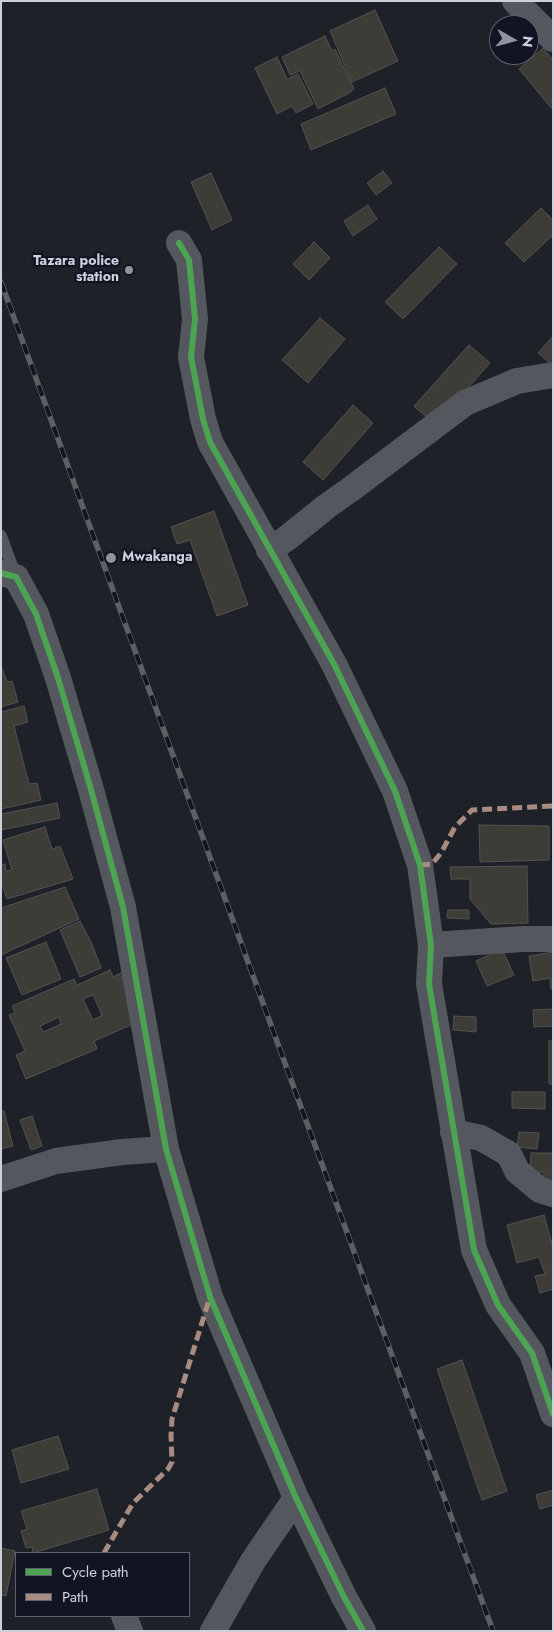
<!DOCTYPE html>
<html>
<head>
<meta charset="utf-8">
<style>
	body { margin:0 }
	#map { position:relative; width:554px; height:1632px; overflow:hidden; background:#1e2128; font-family:Jost,sans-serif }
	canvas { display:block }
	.frame { position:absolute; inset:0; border:2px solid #ced1db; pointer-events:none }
	.legend { position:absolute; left:15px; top:1552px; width:175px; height:65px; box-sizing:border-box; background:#111523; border:1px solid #5d606d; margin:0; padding:6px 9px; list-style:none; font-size:15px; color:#ced1db }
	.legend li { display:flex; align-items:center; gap:10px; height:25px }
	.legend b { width:25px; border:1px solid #5d606d }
	.north { position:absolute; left:489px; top:15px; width:50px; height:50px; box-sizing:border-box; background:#111523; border:1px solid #5d606d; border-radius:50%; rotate:97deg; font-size:14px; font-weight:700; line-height:20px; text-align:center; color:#ced1db }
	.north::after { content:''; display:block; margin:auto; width:18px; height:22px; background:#90939c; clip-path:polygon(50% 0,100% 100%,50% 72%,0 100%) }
</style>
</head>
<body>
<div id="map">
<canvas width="554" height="1632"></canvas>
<div class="frame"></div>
<ul class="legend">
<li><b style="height:6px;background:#4ca352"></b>Cycle path</li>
<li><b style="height:6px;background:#a88b81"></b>Path</li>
</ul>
<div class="north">N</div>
</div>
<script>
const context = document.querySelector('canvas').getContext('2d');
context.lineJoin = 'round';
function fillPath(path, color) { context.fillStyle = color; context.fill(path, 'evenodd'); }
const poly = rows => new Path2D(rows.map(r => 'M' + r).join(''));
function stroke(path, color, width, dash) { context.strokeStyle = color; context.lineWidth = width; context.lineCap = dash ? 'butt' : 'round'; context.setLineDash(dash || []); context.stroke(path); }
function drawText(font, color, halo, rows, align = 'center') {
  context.font = font + ' Jost,sans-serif'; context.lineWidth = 4.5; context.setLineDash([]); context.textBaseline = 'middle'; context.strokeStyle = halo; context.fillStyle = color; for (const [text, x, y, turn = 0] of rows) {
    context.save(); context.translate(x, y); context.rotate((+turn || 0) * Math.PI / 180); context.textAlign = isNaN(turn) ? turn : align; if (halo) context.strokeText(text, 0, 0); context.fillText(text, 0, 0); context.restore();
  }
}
const building = poly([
	[375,10,398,61,352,82,330,31,375,10],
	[325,36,332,51,335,49,354,89,350,91,351,92,318,109,300,71,290,75,282,57,325,36],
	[543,48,553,60,553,110,519,69,543,48],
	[277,57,287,79,298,74,313,104,296,113,292,106,277,114,255,68,277,57],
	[385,88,396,114,311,150,301,124,385,88],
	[383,171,392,183,376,195,367,183,383,171],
	[211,173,232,220,212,230,191,182,211,173],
	[368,205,377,219,353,236,344,221,368,205],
	[541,208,553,220,553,235,524,262,505,243,541,208],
	[314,242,330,258,309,280,293,264,314,242],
	[439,247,457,264,403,319,385,302,439,247],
	[320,318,345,339,308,383,282,360,320,318],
	[553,336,553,366,538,353,553,336],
	[469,345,490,363,435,425,414,406,469,345],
	[353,405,373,423,323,480,303,462,353,405],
	[214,511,248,605,217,616,190,540,177,544,171,527,214,511],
	[1,666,7,682,12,681,18,702,1,707,1,666],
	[24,706,28,722,14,726,29,784,37,783,41,800,1,809,1,712,24,706],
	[57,803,60,818,1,830,1,814,57,803],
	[479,825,549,826,549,860,480,862,479,825],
	[45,827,52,849,60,846,73,879,7,899,3,887,1,887,1,865,5,864,6,871,12,870,3,840,45,827],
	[527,866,528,923,491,924,470,899,470,879,451,879,450,867,527,866],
	[65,887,79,919,1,955,1,908,65,887],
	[448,910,469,910,469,919,447,918,448,910],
	[80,921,92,944,101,968,80,977,60,930,80,921],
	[46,942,61,979,22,995,6,958,46,942],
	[502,949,514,975,487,986,476,961,502,949],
	[553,952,553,989,551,989,550,978,533,981,529,956,553,952],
	[110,970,113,977,123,972,132,1028,131,1025,94,1041,97,1049,26,1079,16,1055,25,1051,9,1015,15,1013,12,1006,74,979,77,985,110,970],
	[93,995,102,1015,93,1020,83,999,93,995],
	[59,1017,61,1024,43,1032,40,1026,59,1017],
	[553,1009,553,1026,534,1027,533,1010,553,1009],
	[454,1016,476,1017,476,1032,453,1030,454,1016],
	[549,1041,553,1041,553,1084,549,1084,549,1041],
	[512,1092,545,1092,545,1109,512,1108,512,1092],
	[4,1111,13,1146,1,1149,1,1112,4,1111],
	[32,1116,42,1146,31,1150,20,1120,32,1116],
	[519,1132,539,1133,537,1149,517,1147,519,1132],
	[531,1153,553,1153,553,1188,543,1188,544,1172,530,1172,531,1153],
	[544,1215,553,1247,553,1289,540,1293,535,1276,545,1274,539,1257,517,1263,507,1225,544,1215],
	[462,1360,507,1491,482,1500,437,1369,462,1360],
	[58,1436,69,1469,21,1483,12,1450,58,1436],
	[97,1489,109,1530,33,1553,32,1547,26,1548,21,1531,27,1529,21,1511,97,1489],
	[553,1490,553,1505,540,1509,536,1495,553,1490],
	[1,1548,15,1551,6,1596,1,1595,1,1548]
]);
const service = poly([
	[1,536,16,577]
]);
const minor = poly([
	[515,1,553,39],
	[179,243,189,260,195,319,191,357,203,419,210,442,334,664,395,791,420,865,431,945,429,984,474,1250,498,1305,532,1353,553,1414],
	[269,550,286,539,327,506,351,489,465,403,517,381,553,375],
	[1,573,16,577,36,614,58,678,90,786,123,907,166,1149,210,1297,296,1498,344,1597,363,1631],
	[431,945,523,939,553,939],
	[453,1132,481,1138,509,1154,517,1171,540,1190,553,1194],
	[1,1179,56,1161,122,1152,166,1149],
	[124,1616,130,1631],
	[213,1631,253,1561,296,1498]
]);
const rail = poly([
	[1,282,264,1006,493,1631]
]);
const quiet = poly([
	[420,865,432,864,441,853,455,827,472,810,553,806],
	[104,1553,133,1503,168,1469,172,1462,171,1436,172,1419,210,1297]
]);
const cycleway = poly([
	[179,243,189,260,195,319,191,357,203,419,210,442,334,664,395,791,420,865,431,945,429,984,474,1250,498,1305,532,1353,553,1414],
	[1,573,16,577,36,614,58,678,90,786,123,907,166,1149,210,1297,296,1498,344,1597,363,1631]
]);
const markers = [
	[129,270,5,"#90939c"],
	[111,558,6,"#90939c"]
];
const poiNames = [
	["Tazara police",119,262],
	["station",119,278],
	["Mwakanga",122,558,"left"]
];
fillPath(building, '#3d3c37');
stroke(building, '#525252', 1);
stroke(service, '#55575e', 12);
stroke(minor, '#55575e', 26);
stroke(rail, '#5d5f65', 5.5);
stroke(rail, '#111523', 4, [11]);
stroke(quiet, '#a88b81', 5, [10, 5]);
stroke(cycleway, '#4ca352', 6);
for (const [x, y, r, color] of markers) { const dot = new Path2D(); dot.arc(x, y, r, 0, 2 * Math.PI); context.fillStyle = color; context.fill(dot); stroke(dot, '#111523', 2); }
drawText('bold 14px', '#ced1db', '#111523', poiNames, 'right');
</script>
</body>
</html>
